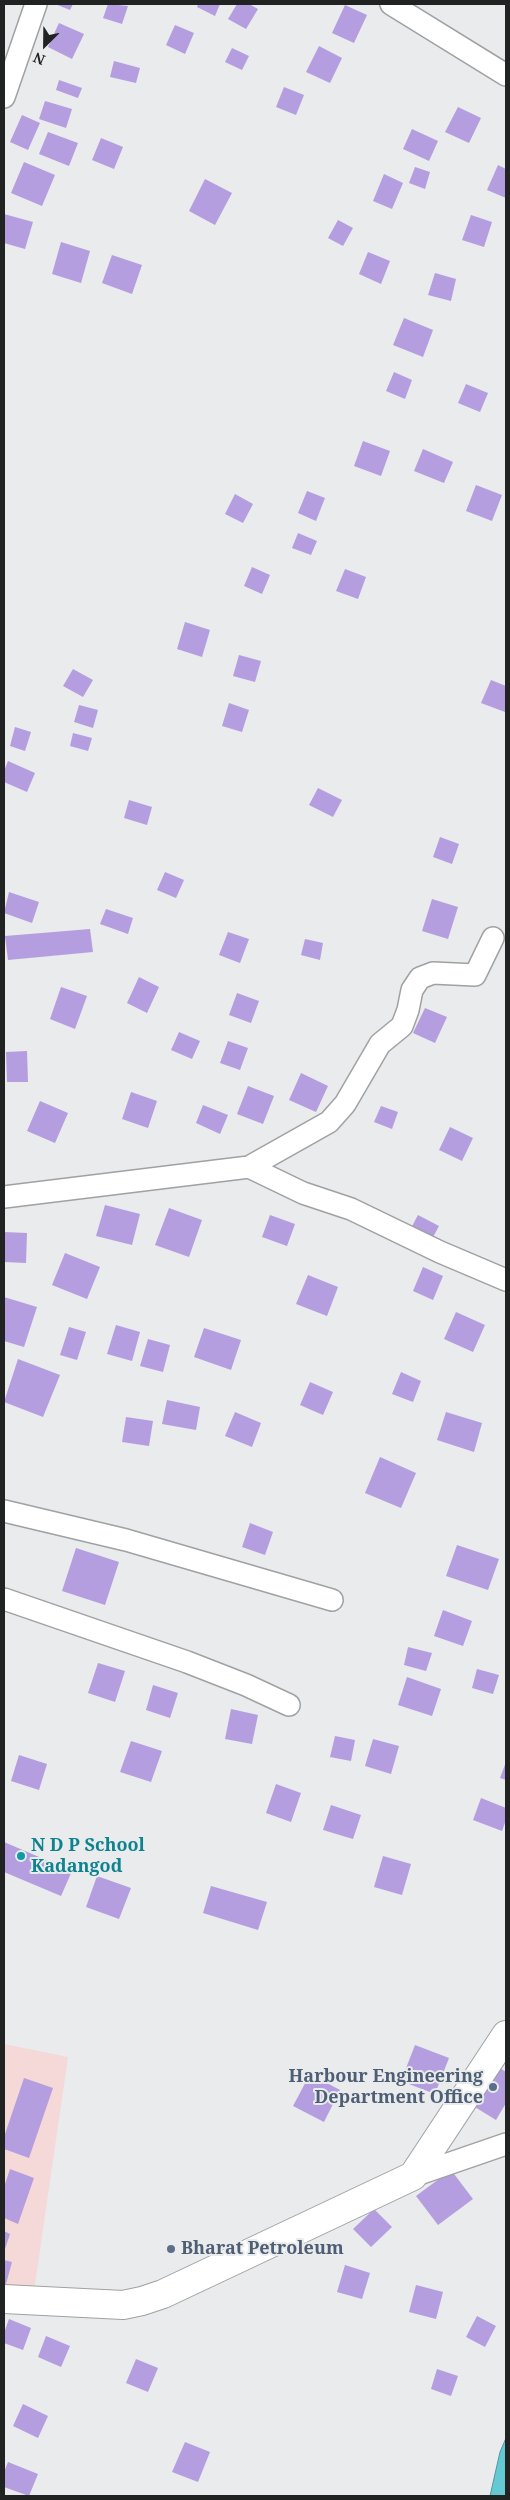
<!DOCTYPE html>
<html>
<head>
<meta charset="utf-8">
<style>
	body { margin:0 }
	#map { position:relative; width:510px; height:2500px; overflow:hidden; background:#e9ebec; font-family:"Noto Serif",serif }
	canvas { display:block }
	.frame { position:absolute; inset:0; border:5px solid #212222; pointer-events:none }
	.north { position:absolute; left:20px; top:20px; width:50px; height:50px; -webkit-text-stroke:4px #e9ebec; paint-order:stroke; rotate:203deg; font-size:14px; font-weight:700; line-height:20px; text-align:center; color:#212222 }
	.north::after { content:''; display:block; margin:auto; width:18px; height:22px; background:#212222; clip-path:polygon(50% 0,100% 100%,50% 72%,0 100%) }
</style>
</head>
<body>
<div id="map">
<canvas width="510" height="2500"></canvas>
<div class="frame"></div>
<div class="north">N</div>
</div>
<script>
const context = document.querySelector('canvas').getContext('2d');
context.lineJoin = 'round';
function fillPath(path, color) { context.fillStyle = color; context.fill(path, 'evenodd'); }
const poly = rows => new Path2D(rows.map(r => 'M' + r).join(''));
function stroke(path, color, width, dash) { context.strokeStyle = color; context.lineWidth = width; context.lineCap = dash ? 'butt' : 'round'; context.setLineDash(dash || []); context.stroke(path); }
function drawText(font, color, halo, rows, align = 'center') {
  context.font = font + ' "Noto Serif",serif'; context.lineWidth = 4; context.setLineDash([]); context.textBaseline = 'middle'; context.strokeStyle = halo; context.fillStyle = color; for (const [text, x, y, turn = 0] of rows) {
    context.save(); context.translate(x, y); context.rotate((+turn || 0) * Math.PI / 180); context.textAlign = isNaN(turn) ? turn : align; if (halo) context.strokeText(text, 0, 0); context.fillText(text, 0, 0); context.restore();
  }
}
const education = poly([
	[4,2044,68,2057,34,2291,4,2287]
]);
const water = poly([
	[506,2438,506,2496,490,2496,500,2452,506,2438]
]);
const building = poly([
	[55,4,73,4,70,10],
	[108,4,128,6,122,24,103,18],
	[198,4,220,4,215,16,197,7],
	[237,4,249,4,258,9,246,29,228,19],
	[345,5,367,15,354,43,332,33],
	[59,23,84,34,72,59,48,47],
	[175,25,194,33,185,54,166,45],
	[319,46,342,58,330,83,306,72],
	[232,48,249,56,242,70,225,62],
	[114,61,140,68,136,83,110,77],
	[59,80,82,88,78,98,56,90],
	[284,87,304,95,296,115,276,107],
	[45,101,72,109,66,128,39,119],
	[458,107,481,118,469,143,445,132],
	[22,115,40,123,28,150,10,142],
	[412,129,438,141,429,161,403,149],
	[48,132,78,143,69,166,39,154],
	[101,138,123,147,114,169,92,160],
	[24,162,55,175,42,206,11,193],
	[498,165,506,169,506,198,487,190],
	[415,167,430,172,425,189,409,183],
	[384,174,403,183,392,209,373,201],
	[205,179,232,193,215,225,189,211],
	[4,214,33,222,25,249,4,243],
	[471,215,492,222,484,247,462,240],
	[338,220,353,228,343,246,328,238],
	[61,242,90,251,81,283,52,274],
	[368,252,390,261,381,284,359,274],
	[112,255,142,265,132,294,102,283],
	[435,273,456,279,451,301,428,295],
	[404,318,433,330,423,357,393,345],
	[394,372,412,380,405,399,386,391],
	[466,384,488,393,480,412,458,403],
	[363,441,390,451,381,476,354,466],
	[423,449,453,462,444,483,414,471],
	[476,485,502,495,492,521,466,511],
	[307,491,325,498,316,521,298,513],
	[235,494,253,504,243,523,225,514],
	[298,533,317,541,311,555,292,548],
	[252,567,270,575,262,594,244,586],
	[345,569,366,577,358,599,336,591],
	[185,622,210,630,202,657,177,649],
	[239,655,261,661,255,682,233,676],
	[73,669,93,680,83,697,63,686],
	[491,680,506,686,505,712,481,703],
	[229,703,249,710,242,732,222,726],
	[79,705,98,710,93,728,74,722],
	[15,727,31,732,25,751,10,746],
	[73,733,92,738,88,751,70,746],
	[8,761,35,773,27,792,4,782,4,771],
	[318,788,342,800,333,817,309,805],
	[129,800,152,807,147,825,124,818],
	[440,837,459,844,452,864,433,857],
	[165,872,184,880,176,898,157,890],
	[9,892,39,902,32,923,4,913],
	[432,899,458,907,448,939,422,931],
	[106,909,133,918,128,934,100,924],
	[90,929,93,952,8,960,5,936],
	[228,932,249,939,240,963,219,955],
	[305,939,323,943,320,960,301,955],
	[139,977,159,987,147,1013,127,1003],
	[61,987,87,996,75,1029,50,1019],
	[237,993,259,1001,251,1023,229,1015],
	[425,1008,447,1017,435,1043,413,1033],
	[179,1032,200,1041,192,1059,171,1050],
	[228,1041,248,1048,240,1070,220,1063],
	[27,1051,28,1082,7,1082,6,1052],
	[301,1073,328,1086,316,1112,289,1100],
	[248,1086,274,1096,263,1124,237,1114],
	[131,1092,157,1101,148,1128,122,1119],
	[40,1101,68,1113,55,1143,27,1131],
	[203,1105,228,1115,220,1134,196,1123],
	[381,1106,398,1112,392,1129,374,1122],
	[450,1127,473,1138,462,1161,439,1150],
	[105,1205,140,1214,132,1245,96,1236],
	[169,1208,202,1220,189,1257,155,1245],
	[270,1215,295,1224,287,1246,262,1237],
	[418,1215,439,1226,431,1241,410,1230],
	[4,1232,27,1233,26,1263,4,1262],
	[65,1253,100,1267,87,1299,52,1285],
	[423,1267,443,1276,433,1300,413,1291],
	[308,1275,338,1287,327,1316,296,1304],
	[4,1297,37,1307,24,1347,4,1341],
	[456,1312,485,1325,473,1352,444,1339],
	[116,1325,140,1332,132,1361,107,1354],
	[69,1327,86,1332,77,1360,60,1355],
	[204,1328,241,1340,231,1370,194,1357],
	[148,1339,170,1345,163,1372,140,1366],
	[18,1359,60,1375,43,1417,4,1402],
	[401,1372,421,1381,413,1402,392,1394],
	[310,1382,333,1392,323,1415,300,1405],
	[167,1400,200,1407,196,1430,162,1424],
	[235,1412,261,1423,252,1447,225,1436],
	[446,1412,482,1423,474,1452,437,1440],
	[126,1417,153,1421,149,1446,122,1442],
	[380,1457,416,1473,401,1508,365,1493],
	[250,1523,273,1532,265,1555,242,1547],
	[457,1545,499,1559,488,1590,446,1576],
	[76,1548,119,1562,105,1605,62,1591],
	[443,1610,472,1621,463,1646,434,1636],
	[408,1647,432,1653,426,1671,404,1665],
	[98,1663,125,1671,115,1702,88,1693],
	[477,1669,499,1675,493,1694,472,1688],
	[407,1677,441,1689,432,1716,398,1705],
	[153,1685,178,1693,170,1718,146,1710],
	[231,1709,258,1715,252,1744,225,1739],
	[335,1736,355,1740,351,1761,330,1757],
	[373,1739,399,1746,391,1774,365,1766],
	[131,1741,162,1751,151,1782,120,1772],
	[19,1755,47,1764,39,1790,11,1781],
	[506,1762,506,1780,500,1778],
	[276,1784,301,1793,291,1822,266,1813],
	[481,1798,506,1808,506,1820,502,1831,473,1820],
	[331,1805,361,1815,353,1839,323,1830],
	[4,1842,72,1871,61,1896,4,1872],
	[383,1856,411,1864,402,1895,374,1887],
	[97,1876,131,1888,119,1919,86,1907],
	[211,1886,267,1902,258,1930,203,1913],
	[415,2045,449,2058,435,2094,401,2081],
	[494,2064,506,2072,506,2103,496,2120,470,2104],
	[310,2074,340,2090,324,2122,293,2106],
	[24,2078,53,2088,29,2158,4,2149,4,2137],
	[10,2169,34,2178,18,2224,4,2218,4,2187],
	[451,2170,473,2199,438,2225,416,2196],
	[374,2209,392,2227,371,2247,353,2229],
	[4,2231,10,2234,4,2252],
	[4,2260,12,2262,6,2284,4,2283],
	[345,2265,370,2273,362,2299,337,2292],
	[416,2285,443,2292,436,2319,409,2312],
	[477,2316,496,2326,485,2347,466,2337],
	[9,2319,31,2328,23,2350,4,2343,4,2333],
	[46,2336,70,2346,61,2367,38,2357],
	[136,2359,158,2368,148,2392,126,2383],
	[437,2369,458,2376,451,2396,431,2389],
	[23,2404,48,2416,38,2438,13,2426],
	[185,2442,210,2452,198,2482,172,2472],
	[8,2462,38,2474,29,2496,4,2487,4,2472]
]);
const minor = poly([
	[391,4,506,75],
	[4,97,36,4],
	[249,1167,303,1193,351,1209,440,1252,506,1280],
	[4,1197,249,1167,329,1122,345,1104,380,1044,402,1026,408,1010,412,990,420,978,433,973,475,975,493,938],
	[4,1511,126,1540,332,1600],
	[4,1599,187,1662,246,1685,289,1705],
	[413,2176,506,2144]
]);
const major = poly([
	[4,2299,123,2305,142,2301,163,2294,413,2176,506,2035]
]);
const markers = [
	[21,1856,5,"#0f9aa8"],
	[493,2087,5,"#5c6f8a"],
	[171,2249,5,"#5c6f8a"]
];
const cultureNames = [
	["N D P School",31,1846],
	["Kadangod",31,1867]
];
const serviceNames = [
	["Harbour Engineering",483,2077],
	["Department Office",483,2098],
	["Bharat Petroleum",181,2249,"left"]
];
fillPath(education, '#f4d9d8');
fillPath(water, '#65c9d4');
stroke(water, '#51979f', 1);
fillPath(building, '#b49edf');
stroke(minor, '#9fa1a2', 24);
stroke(major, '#9fa1a2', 30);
stroke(minor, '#fff', 21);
stroke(major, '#fff', 28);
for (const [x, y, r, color] of markers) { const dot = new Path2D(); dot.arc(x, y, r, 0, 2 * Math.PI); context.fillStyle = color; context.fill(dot); stroke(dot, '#e9ebec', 2); }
drawText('bold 18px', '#0d838f', '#e9ebec', cultureNames, 'left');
drawText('bold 18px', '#4e5e75', '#e9ebec', serviceNames, 'right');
</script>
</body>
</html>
